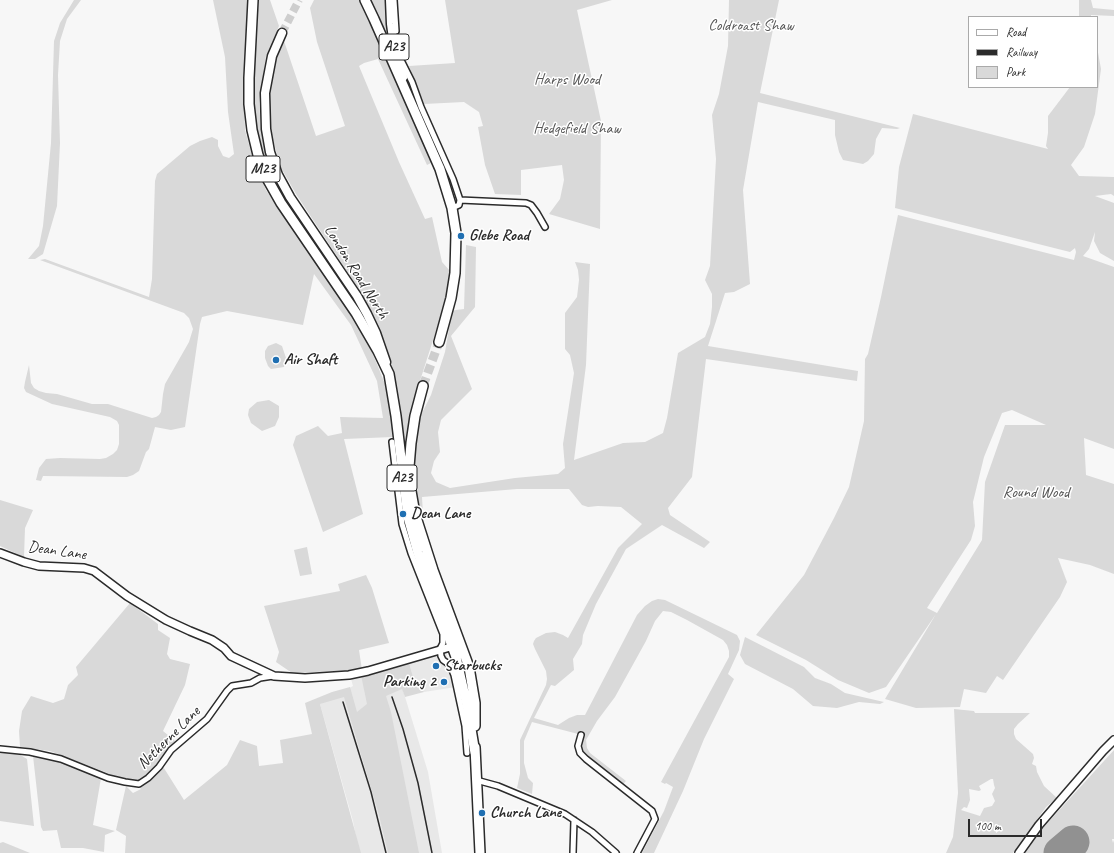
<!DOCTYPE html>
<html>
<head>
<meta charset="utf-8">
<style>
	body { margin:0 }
	#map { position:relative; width:1114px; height:853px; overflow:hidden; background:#f7f7f7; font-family:Caveat,sans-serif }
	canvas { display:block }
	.legend { position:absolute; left:968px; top:16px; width:130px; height:72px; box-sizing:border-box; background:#fff; border:1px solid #aaa; margin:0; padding:5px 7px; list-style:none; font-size:12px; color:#2b2b2b }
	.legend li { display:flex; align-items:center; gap:8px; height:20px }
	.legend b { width:20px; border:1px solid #aaa }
	.scale { position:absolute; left:968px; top:819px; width:74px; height:18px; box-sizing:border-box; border:2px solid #2b2b2b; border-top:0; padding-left:5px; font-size:12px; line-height:14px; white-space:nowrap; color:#2b2b2b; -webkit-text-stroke:3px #fff; paint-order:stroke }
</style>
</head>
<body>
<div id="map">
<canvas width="1114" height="853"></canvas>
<ul class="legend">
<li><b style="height:5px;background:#fff"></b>Road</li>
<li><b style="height:5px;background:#2b2b2b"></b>Railway</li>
<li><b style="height:11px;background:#d9d9d9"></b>Park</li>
</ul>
<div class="scale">100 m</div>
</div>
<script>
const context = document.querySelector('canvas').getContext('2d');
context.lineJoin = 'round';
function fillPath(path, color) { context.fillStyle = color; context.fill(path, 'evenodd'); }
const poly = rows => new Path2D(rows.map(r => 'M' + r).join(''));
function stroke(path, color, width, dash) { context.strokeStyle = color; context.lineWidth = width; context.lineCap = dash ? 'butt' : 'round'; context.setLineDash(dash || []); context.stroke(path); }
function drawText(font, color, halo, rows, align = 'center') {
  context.font = font + ' Caveat,sans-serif'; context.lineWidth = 3; context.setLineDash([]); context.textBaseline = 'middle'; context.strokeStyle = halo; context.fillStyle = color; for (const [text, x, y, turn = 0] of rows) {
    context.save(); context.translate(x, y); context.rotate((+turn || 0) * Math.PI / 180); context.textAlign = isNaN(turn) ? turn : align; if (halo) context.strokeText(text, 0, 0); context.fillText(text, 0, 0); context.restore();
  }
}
const built = poly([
	[446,652,456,687,424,692,413,677,409,662],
	[398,674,428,772,442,853,359,853,353,821,320,704,353,686,351,679,361,675]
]);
const green = poly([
	[74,0,81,0,67,19,60,41,58,75,60,143,57,206,43,254,35,259,28,259,39,246,43,226,51,143,54,41,60,23],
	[213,0,248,0,244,90,245,130,253,159,266,190,343,302,368,342,385,384,392,419,393,437,344,439,363,514,323,532,293,445,296,436,318,426,328,436,342,433,340,417,383,418,377,381,351,325,314,274,303,325,227,311,202,317,200,324,185,427,171,430,155,427,149,449,146,452,139,471,133,475,127,477,43,476,41,481,36,480,39,468,46,459,60,458,100,459,106,458,113,454,117,450,119,444,119,425,117,421,110,417,52,404,26,392,24,388,25,382,29,365,31,383,34,388,39,391,46,393,57,394,92,404,108,404,152,418,156,417,159,415,161,412,163,394,165,384,189,342,193,329,189,318,184,313,40,260,45,259,149,297,152,279,155,181,157,174,190,146,200,141,212,137,218,140,218,146,223,156,229,158,234,154,228,112,225,57],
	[257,0,270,0,279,26,266,56,259,103,261,128,270,163,283,192,357,304,358,310,277,189,262,155,254,121,253,76,257,12],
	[314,0,359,0,369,18,379,37,431,163,427,165,378,59,364,63,359,66,399,162,425,219,432,217,442,262,450,271,451,284,418,387,410,419,406,444,405,470,397,388,387,349,368,309,354,282,296,194,280,166,271,132,268,97,278,52,284,41,316,136,345,126,317,42,310,8],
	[370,0,386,0,386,19,389,46],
	[445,0,612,0,577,10,601,121,600,229,549,214,560,199,564,180,562,165,521,170,521,195,495,194,485,165,478,127,483,126,479,112,464,102,424,104,409,66,455,63],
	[729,0,779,0,760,93,900,128,897,129,882,128,876,139,874,154,868,161,863,164,843,160,839,152,835,135,835,120,758,102,743,190,750,284,734,292,725,293,708,346,858,371,857,381,706,359,692,477,668,508,670,515,710,542,704,548,662,525,626,549,596,604,583,635,582,644,573,659,574,670,555,686,551,685,534,718,558,725,569,718,577,715,585,715,637,615,645,606,652,601,658,599,665,600,737,635,740,641,739,650,728,674,734,679,704,739,683,791,654,853,642,853,664,811,673,787,666,783,665,784,661,782,729,657,729,651,727,645,723,640,687,620,671,612,663,611,655,621,646,641,615,697,597,721,586,740,587,748,590,753,626,781,623,784,588,758,584,753,580,743,582,735,532,722,524,741,524,763,528,778,533,783,532,794,517,788,520,774,520,740,546,685,547,679,546,671,535,649,533,644,534,641,536,638,546,633,555,632,563,635,568,638,618,548,642,524,621,507,598,506,588,507,582,505,569,489,517,489,422,497,423,515,418,511,414,484,414,454,419,419,431,395,445,352,452,311,456,310,464,309,466,245,476,247,475,307,451,336,472,389,441,420,438,432,440,452,434,461,431,473,436,482,450,488,515,478,558,474,565,468,563,444,574,373,570,355,565,349,565,313,577,297,579,280,578,270,575,262,590,264,586,365,574,460,623,443,645,442,663,433,667,418,678,353,705,337,710,324,712,307,712,294,705,280,710,266,716,159,712,115,719,94,728,46],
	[1079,0,1091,0,1093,8,1114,10,1114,16,1091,15,1091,17,1079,17],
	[1097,47,1101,69,1095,114,1084,147,1071,165,1079,176,1114,177,1114,196,1111,194,1095,196,1114,203,1114,261,1100,253,1094,241,1095,232,1089,249,1083,256,1114,267,1114,449,1084,438,1086,475,1114,484,1114,574,1090,565,1058,558,1067,582,1060,597,1003,680,997,676,986,693,964,689,960,707,916,708,885,699,936,614,886,687,869,693,838,680,806,660,756,635,804,575,834,518,849,487,864,421,865,359,868,354,881,297,898,215,1074,260,1076,252,1075,248,1070,252,895,208,899,167,913,114,1048,149,1046,146,1048,133,1048,116,1070,87,1097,87],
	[1012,410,1046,425,1005,425,985,482,982,540,937,613,927,608,971,540,975,526,973,502,984,457,1002,413],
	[276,343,282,346,286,358,284,367,271,369,268,366,265,358,265,351,268,346],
	[269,400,279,406,279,417,275,426,262,431,251,423,248,415,249,409,257,402],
	[0,500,33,510,25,528,24,557,0,546],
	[307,547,312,574,300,576,294,550],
	[366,575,372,588,389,643,359,650,362,670,292,673,276,662,279,652,264,606,340,591,338,584],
	[130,603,158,624,158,630,170,638,167,654,170,659,190,664,185,685,163,731,180,745,162,765,184,800,227,765,240,740,257,746,259,766,283,763,280,740,312,734,305,703,332,692,350,687,357,712,367,704,361,675,409,662,413,677,424,692,405,697,402,689,386,696,391,712,419,853,388,853,379,815,344,697,320,704,361,853,125,853,126,836,116,830,126,786,133,793,141,789,136,783,123,781,105,772,50,751,20,747,19,731,22,711,31,696,53,703,64,699,68,685,78,675,76,667],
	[745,637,804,667,815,678,831,684,845,693,884,702,880,704,859,702,837,708,813,706,793,689,745,664,740,655],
	[954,709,974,711,975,713,1030,713,1018,724,1014,729,1014,734,1016,739,1033,754,1034,758,1032,764,1036,766,1037,772,1044,786,1057,798,1046,807,1013,853,946,853,953,837,958,793],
	[991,779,993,779,994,785,995,788,992,794,995,801,992,806,984,808,980,816,961,810,964,807,967,808,970,800,969,789,979,791,981,790,979,786],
	[1114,750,1114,839,1112,839,1113,843,1114,840,1114,853,1025,853,1042,829],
	[0,751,17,753,27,759,34,826,0,821],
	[33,756,47,757,101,778,93,825,115,831,105,835,104,852,83,848,61,848,57,830,43,831,41,827],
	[3,842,30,853,0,853,0,843]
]);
const runway = poly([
	[1060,853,1073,842]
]);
const primaryTunnel = poly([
	[282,33,299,0]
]);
const highwayTunnel = poly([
	[423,386,439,342]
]);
const street = poly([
	[394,0,396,31],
	[402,62,412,82,421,107,453,179,460,200,459,205,452,208],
	[460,200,526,203,531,205,537,213,545,227],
	[392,442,402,524,411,553,443,634,443,643,440,649,441,656,443,660,450,665,454,675,465,726,467,753],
	[581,735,578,746,580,753,586,759,652,811,655,819,637,853],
	[0,749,30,752,61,759,108,778,125,782,139,784,148,778,159,767,171,750,207,719,227,691,232,686,251,683,260,678,273,676],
	[476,780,498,786,565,814,592,832,616,853],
	[573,853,574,820]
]);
const secondary = poly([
	[0,553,24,562,39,566,84,568,94,571,127,596,166,620,190,631,212,640,224,648,231,656,274,676,305,678,349,675,368,671,457,645],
	[1019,853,1039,825,1103,751,1114,740]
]);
const primary = poly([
	[390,0,391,24,394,46,403,77],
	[282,33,272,56,265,93,266,129,270,152,278,175,290,197,357,296,367,314,376,333,386,362]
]);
const highway = poly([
	[253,0,249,78,249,104,252,130,258,155,268,180,281,203,356,313,378,351,389,374,396,416,408,517,418,553,456,657,467,705,475,753],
	[365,0,374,19,440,169,452,208,456,233,455,273,451,298,439,342],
	[423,386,415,416,411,443,409,467,411,491,415,514,433,570,469,667,475,703,475,726],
	[475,747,480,853]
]);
const rail = poly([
	[392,697,403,729,418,783,432,853],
	[343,702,371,792,386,853]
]);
const markers = [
	[461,236,4,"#1f6fb2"],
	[276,360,4,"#1f6fb2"],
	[403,514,4,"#1f6fb2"],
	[436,666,4,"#1f6fb2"],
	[444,682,4,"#1f6fb2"],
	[482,813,4,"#1f6fb2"]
];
const shields = [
	[394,47,30],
	[263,169,34],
	[402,478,30]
];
const shieldNames = [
	["A23",394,47],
	["M23",263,169],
	["A23",402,478]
];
const parkNames = [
	["Coldroast Shaw",751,26],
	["Harps Wood",567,80],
	["Hedgefield Shaw",577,129],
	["Round Wood",1036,493]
];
const poiNames = [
	["Glebe Road",469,236],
	["Air Shaft",284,360],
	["Dean Lane",411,514],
	["Starbucks",444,666],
	["Parking 2",436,682,"right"],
	["Church Lane",490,813]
];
const streetNames = [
	["London Road North",356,272,58],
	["Dean Lane",57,551,8],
	["Netherne Lane",169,738,-45]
];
fillPath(built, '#e8e8e8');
fillPath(green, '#d9d9d9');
stroke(runway, '#919191', 33);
stroke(primaryTunnel, '#cecece', 8, [8, 4]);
stroke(highwayTunnel, '#cecece', 9, [9, 4.5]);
stroke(street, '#2b2b2b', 8);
stroke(secondary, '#2b2b2b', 10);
stroke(primary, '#2b2b2b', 11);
stroke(highway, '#2b2b2b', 12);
stroke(street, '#fff', 5);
stroke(secondary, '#fff', 7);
stroke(primary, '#fff', 8);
stroke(highway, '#fff', 9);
stroke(rail, '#2b2b2b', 1.5);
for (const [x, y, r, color] of markers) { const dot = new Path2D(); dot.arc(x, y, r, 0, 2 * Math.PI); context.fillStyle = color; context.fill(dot); stroke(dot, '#fff', 1.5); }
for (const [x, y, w] of shields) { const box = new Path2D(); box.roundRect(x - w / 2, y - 13, w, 26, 3); context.fillStyle = '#fff'; context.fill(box); stroke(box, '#2b2b2b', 1); }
drawText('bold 15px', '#2b2b2b', null, shieldNames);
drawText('16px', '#565656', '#fff', parkNames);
drawText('bold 16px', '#2b2b2b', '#fff', poiNames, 'left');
drawText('16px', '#2b2b2b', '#fff', streetNames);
</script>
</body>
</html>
